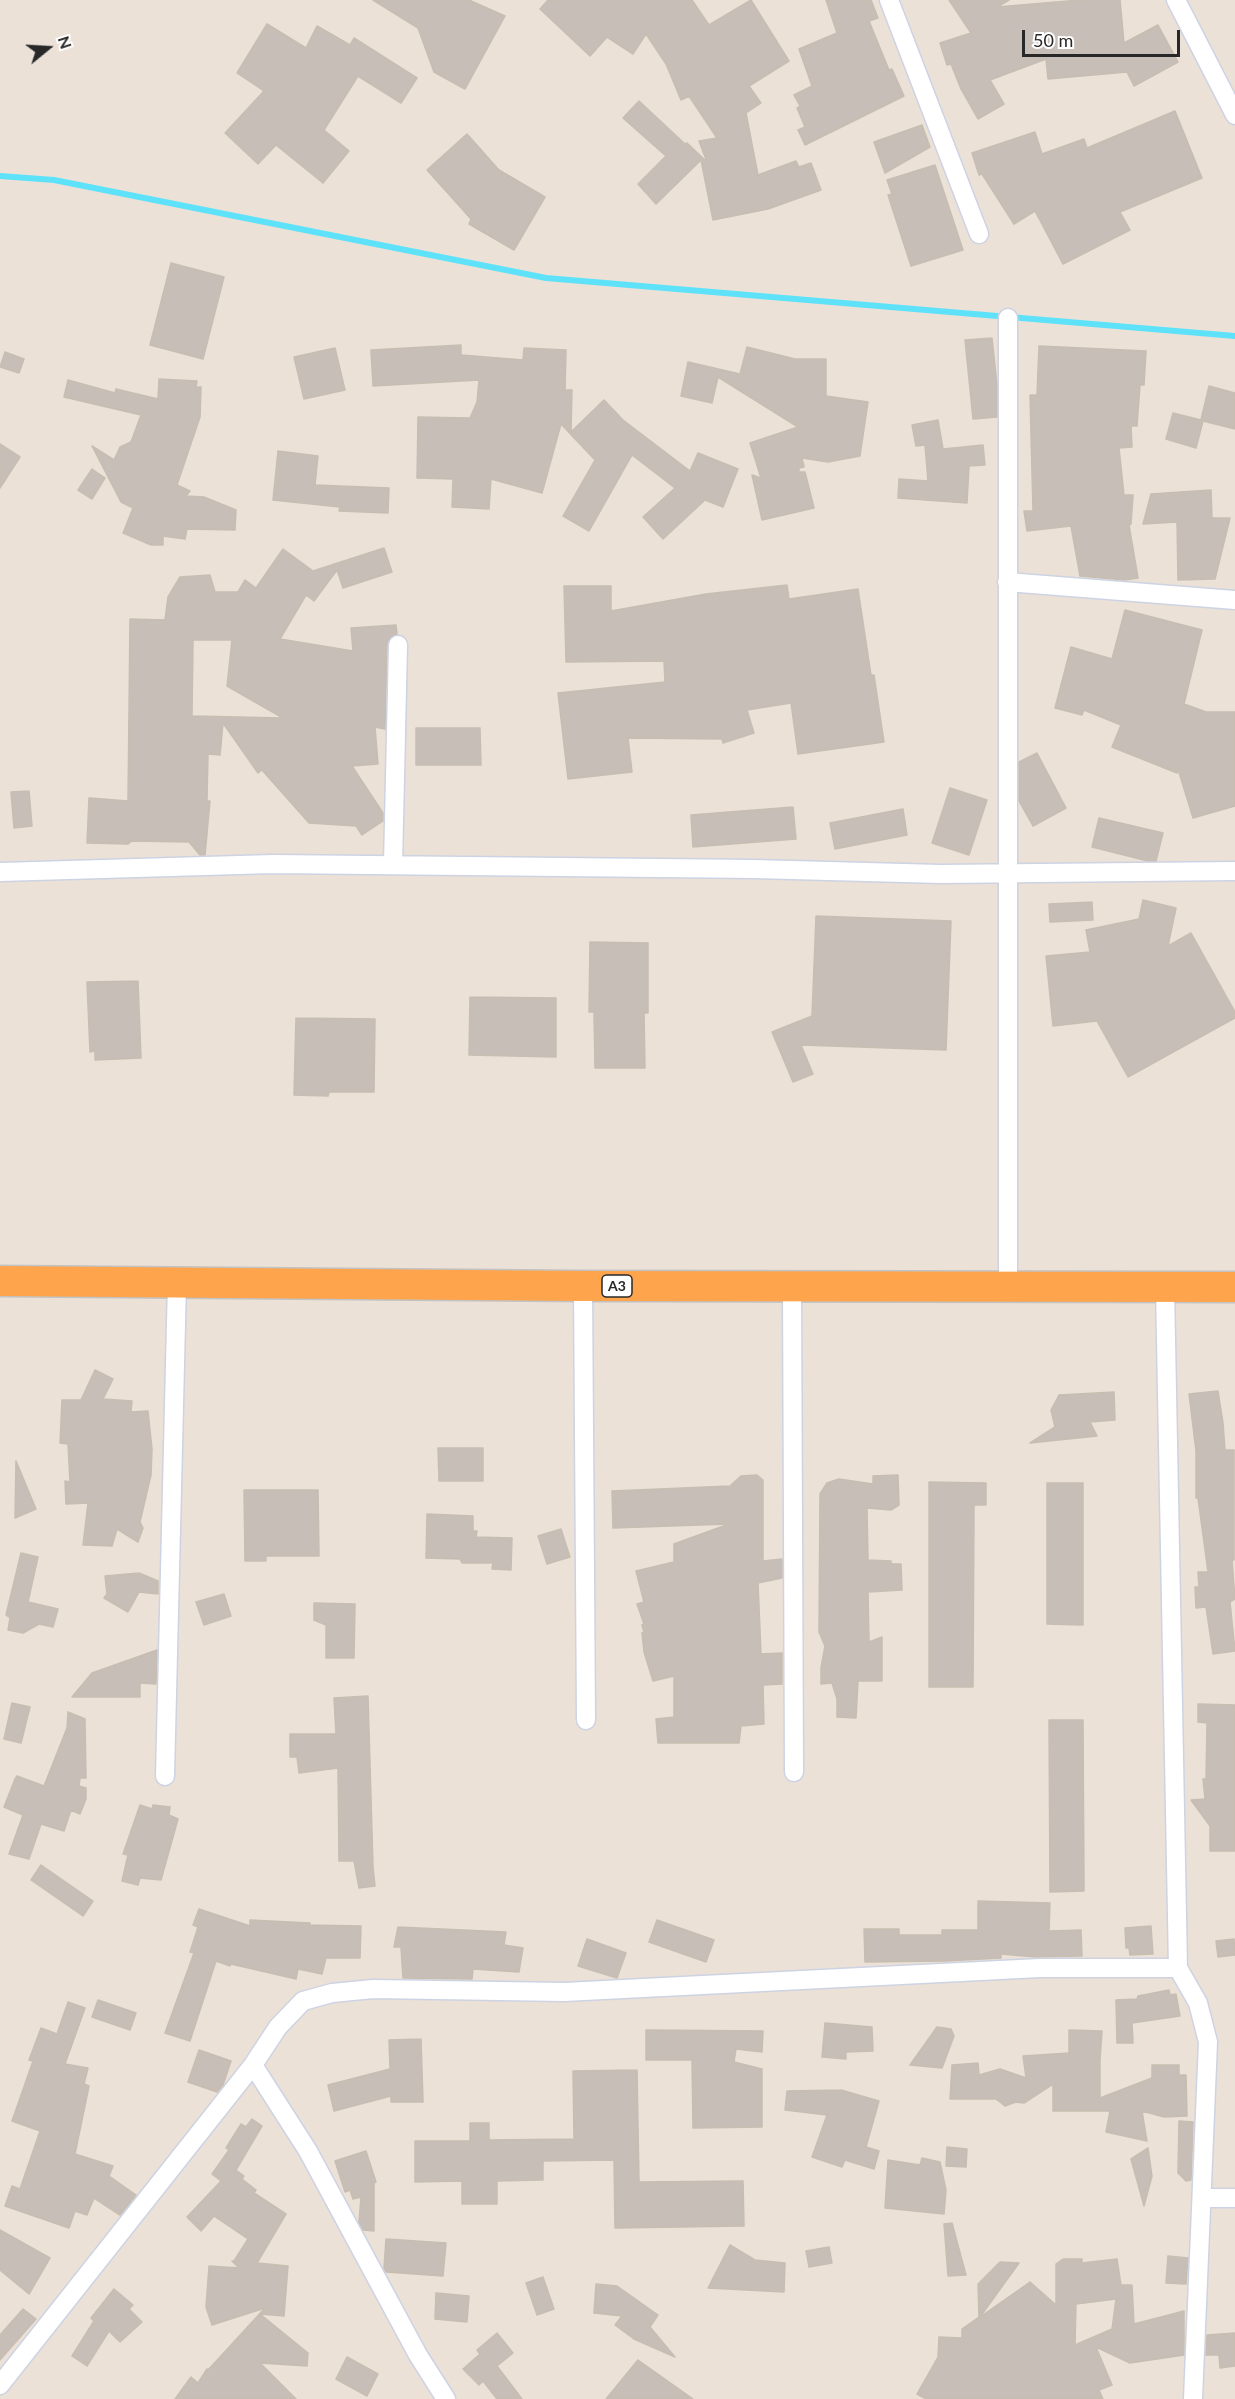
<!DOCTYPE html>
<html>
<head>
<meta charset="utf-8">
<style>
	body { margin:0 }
	#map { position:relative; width:1235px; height:2399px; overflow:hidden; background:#ece1d7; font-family:Lato,sans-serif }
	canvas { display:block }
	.north { position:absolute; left:18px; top:18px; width:60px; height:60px; -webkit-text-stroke:4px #fff; paint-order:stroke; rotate:72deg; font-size:16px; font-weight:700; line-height:24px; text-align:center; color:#282828 }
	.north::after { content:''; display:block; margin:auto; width:21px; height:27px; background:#282828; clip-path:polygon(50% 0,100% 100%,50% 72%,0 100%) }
	.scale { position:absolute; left:1022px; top:30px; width:158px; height:27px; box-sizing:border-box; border:3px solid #282828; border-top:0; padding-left:8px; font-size:18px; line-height:21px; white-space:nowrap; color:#282828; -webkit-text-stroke:4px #fff; paint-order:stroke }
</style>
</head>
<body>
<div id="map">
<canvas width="1235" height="2399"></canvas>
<div class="north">N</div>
<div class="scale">50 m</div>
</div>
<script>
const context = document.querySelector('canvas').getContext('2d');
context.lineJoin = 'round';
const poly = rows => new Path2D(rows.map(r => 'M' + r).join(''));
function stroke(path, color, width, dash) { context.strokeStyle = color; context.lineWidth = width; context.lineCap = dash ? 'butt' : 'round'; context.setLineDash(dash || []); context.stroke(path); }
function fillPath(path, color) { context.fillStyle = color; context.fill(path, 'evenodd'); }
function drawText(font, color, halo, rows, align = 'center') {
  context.font = font + ' Lato,sans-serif'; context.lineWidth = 6; context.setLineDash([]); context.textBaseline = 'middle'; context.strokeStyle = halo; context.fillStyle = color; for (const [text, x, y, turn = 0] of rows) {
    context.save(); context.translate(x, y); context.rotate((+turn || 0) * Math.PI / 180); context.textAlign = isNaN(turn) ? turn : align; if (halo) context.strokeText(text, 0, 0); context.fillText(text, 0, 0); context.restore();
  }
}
const stream = poly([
	[0,176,54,180,546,278,1235,336]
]);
const building = poly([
	[373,0,469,0,505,16,465,89,434,72,418,28,373,0],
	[548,0,692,0,709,25,751,0,789,61,749,86,761,103,746,113,758,175,796,161,799,167,811,163,821,190,768,209,713,220,701,160,656,204,638,184,666,156,623,118,639,101,685,144,687,143,707,162,699,141,717,138,689,96,681,100,666,64,646,34,633,54,607,37,590,56,540,9,548,0],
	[826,0,871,0,878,18,869,21,889,70,892,69,904,96,805,145,798,130,805,127,797,108,800,106,794,95,812,86,799,49,837,33,826,0],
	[949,0,1009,0,997,7,1080,0,1120,0,1124,43,1158,25,1178,62,1134,86,1127,72,1048,79,1046,59,990,80,1004,104,978,119,961,89,951,64,947,65,940,43,971,33,949,0],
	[267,24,306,48,317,26,350,45,354,38,417,78,401,103,358,76,324,130,349,151,323,183,276,145,258,164,225,133,264,91,237,73,267,24],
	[1175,111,1202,178,1120,212,1130,230,1063,264,1035,211,1014,224,982,174,979,175,972,153,1035,132,1042,154,1084,139,1087,148,1175,111],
	[922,125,930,147,885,173,874,142,922,125],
	[467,134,499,170,545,197,514,250,469,224,471,219,427,170,467,134],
	[935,165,963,250,911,266,888,195,892,194,887,180,935,165],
	[171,263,224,277,203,359,150,345,171,263],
	[992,338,997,385,997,417,973,419,965,340,992,338],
	[461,345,461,355,523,360,524,348,566,350,565,390,572,390,571,432,604,400,623,420,690,471,698,453,738,469,723,507,705,500,663,539,643,517,675,488,632,455,589,531,563,516,595,460,561,424,542,493,491,479,489,509,452,507,453,479,417,478,418,417,470,418,477,402,479,380,373,386,371,350,461,345],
	[1039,346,1146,351,1144,385,1140,385,1137,426,1131,426,1132,447,1119,448,1124,495,1133,495,1131,524,1129,525,1138,578,1125,580,1080,576,1071,526,1027,531,1024,511,1033,511,1030,395,1037,395,1039,346],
	[747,347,795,359,826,359,826,396,868,402,860,456,828,462,802,458,804,467,799,468,799,472,805,472,814,508,762,520,752,475,761,478,750,443,798,427,718,377,712,403,681,396,688,362,740,374,747,347],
	[335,348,345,390,304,399,294,357,335,348],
	[5,352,24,359,19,373,0,367,5,352],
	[159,379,197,381,196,387,201,387,200,417,177,485,190,491,186,496,204,497,236,510,235,530,187,529,185,539,163,536,163,545,151,545,123,533,133,508,121,502,92,446,114,460,120,447,131,442,141,415,64,397,68,380,115,393,116,389,158,399,159,379],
	[1209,386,1235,393,1235,429,1203,421,1196,448,1166,439,1173,413,1201,420,1209,386],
	[938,420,943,449,983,445,985,465,969,466,967,503,898,498,899,479,928,481,925,445,916,446,912,425,938,420],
	[0,444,20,457,0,488,0,444],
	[278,451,318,456,315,485,389,488,388,513,339,511,340,507,273,500,278,451],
	[92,469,105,478,92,499,78,490,92,469],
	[1211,490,1212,518,1230,518,1215,579,1178,580,1177,522,1143,524,1151,494,1211,490],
	[384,548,392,572,343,588,337,570,314,601,306,595,280,639,353,651,351,628,396,625,397,634,389,639,387,645,385,729,375,727,378,764,352,766,383,813,383,821,362,835,356,826,309,823,262,770,258,773,223,723,220,755,208,754,207,801,210,801,205,855,200,855,189,842,132,841,128,844,87,843,89,798,128,801,130,619,165,620,168,597,180,577,210,575,215,592,238,592,245,580,256,588,283,549,313,571,384,548],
	[193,640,232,640,227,686,283,718,192,716,193,640],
	[787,585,789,599,858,589,871,675,874,675,884,742,798,754,791,703,747,710,754,733,723,743,722,739,628,738,632,772,568,779,558,693,665,682,664,661,566,662,564,586,611,586,611,611,706,594,787,585],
	[1125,610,1202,630,1184,704,1206,712,1235,712,1235,806,1193,818,1178,769,1177,773,1112,747,1121,725,1084,710,1082,715,1055,708,1071,647,1112,659,1125,610],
	[416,728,480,728,481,765,416,765,416,728],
	[1037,753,1066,808,1033,826,1019,801,1019,762,1037,753],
	[950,788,987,800,969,855,932,843,950,788],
	[29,791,32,826,14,828,11,792,29,791],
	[793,807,796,839,693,847,691,815,793,807],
	[903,809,907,835,835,849,830,823,903,809],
	[1099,818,1163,833,1156,861,1148,861,1092,847,1099,818],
	[1143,900,1176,908,1168,946,1191,933,1235,1012,1235,1018,1128,1077,1097,1021,1053,1026,1046,956,1090,952,1086,930,1139,919,1143,900],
	[1092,902,1093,920,1050,922,1049,904,1092,902],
	[816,916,951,921,946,1050,801,1045,813,1074,793,1082,772,1032,812,1016,816,916],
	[590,942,648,943,648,1013,644,1013,645,1068,595,1068,594,1012,589,1012,590,942],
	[138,981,141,1058,95,1060,95,1051,90,1052,87,982,138,981],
	[470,997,556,998,556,1057,469,1055,470,997],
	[296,1018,375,1019,374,1092,329,1092,328,1096,294,1095,296,1018],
	[95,1370,113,1379,103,1399,132,1401,131,1412,148,1411,152,1449,151,1475,140,1522,143,1528,138,1542,117,1529,112,1546,83,1545,88,1503,66,1504,65,1481,70,1482,68,1444,60,1443,62,1400,81,1400,95,1370],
	[1218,1391,1223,1423,1225,1450,1234,1450,1234,1560,1232,1560,1235,1599,1230,1602,1235,1651,1213,1654,1206,1607,1196,1608,1195,1587,1199,1587,1198,1572,1208,1572,1198,1498,1196,1498,1196,1451,1189,1394,1218,1391],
	[1114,1392,1115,1420,1090,1422,1097,1436,1030,1443,1055,1427,1051,1410,1059,1395,1114,1392],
	[438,1448,483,1448,483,1481,439,1481,438,1448],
	[16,1461,36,1509,15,1518,16,1461],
	[757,1475,763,1480,763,1561,782,1559,782,1578,758,1583,761,1654,782,1653,782,1684,763,1685,764,1724,741,1726,739,1743,658,1743,656,1719,674,1717,674,1676,653,1681,644,1652,642,1633,644,1632,642,1625,644,1624,637,1604,644,1602,636,1571,674,1562,674,1544,729,1524,613,1528,612,1491,730,1486,741,1476,757,1475],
	[898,1475,899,1505,891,1510,867,1508,868,1560,891,1561,891,1564,901,1564,902,1590,868,1592,869,1642,882,1637,882,1681,858,1681,856,1718,837,1717,837,1699,832,1683,821,1684,821,1668,825,1646,819,1632,820,1494,827,1483,839,1479,873,1484,873,1476,898,1475],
	[929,1482,986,1483,986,1505,974,1505,973,1687,929,1687,929,1482],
	[1047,1483,1083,1483,1083,1625,1047,1624,1047,1483],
	[244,1490,318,1490,319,1556,266,1556,266,1561,245,1561,244,1490],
	[427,1514,473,1516,473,1531,477,1531,476,1537,512,1538,511,1570,492,1569,493,1563,462,1563,460,1559,426,1558,427,1514],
	[561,1529,570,1557,547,1564,538,1536,561,1529],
	[21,1553,38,1557,28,1602,58,1609,53,1627,39,1624,23,1633,8,1630,10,1618,6,1615,21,1553],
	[139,1573,158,1581,158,1594,139,1592,128,1612,104,1598,107,1594,105,1576,139,1573],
	[224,1594,231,1616,204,1625,196,1602,224,1594],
	[314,1603,355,1604,354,1658,326,1658,326,1625,314,1620,314,1603],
	[157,1650,156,1684,140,1683,140,1697,72,1697,92,1673,157,1650],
	[368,1696,373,1867,375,1886,359,1888,354,1861,339,1861,338,1768,299,1773,297,1757,290,1757,290,1734,336,1734,334,1698,368,1696],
	[12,1703,30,1707,21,1743,4,1739,12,1703],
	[1198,1704,1235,1705,1235,1851,1210,1851,1210,1826,1191,1800,1205,1799,1203,1779,1206,1779,1207,1723,1198,1722,1198,1704],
	[68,1712,85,1719,86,1778,80,1778,79,1786,86,1788,86,1799,80,1814,71,1810,64,1831,41,1824,29,1859,9,1854,23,1815,4,1807,15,1779,17,1776,44,1786,67,1728,68,1712],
	[1049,1720,1083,1720,1084,1891,1050,1892,1049,1720],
	[140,1805,152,1809,153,1805,170,1807,169,1815,178,1819,161,1880,140,1878,138,1885,122,1881,128,1855,123,1854,140,1805],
	[41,1865,93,1901,83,1916,31,1880,41,1865],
	[978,1901,1050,1903,1049,1931,1081,1930,1082,1956,1036,1957,1001,1954,1001,1958,946,1961,865,1962,864,1929,899,1929,899,1935,942,1935,942,1930,978,1930,978,1901],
	[199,1909,250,1926,250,1920,310,1923,310,1925,361,1926,360,1958,326,1958,322,1974,298,1969,296,1979,231,1964,230,1966,216,1961,190,2041,165,2033,194,1953,190,1952,198,1927,193,1925,199,1909],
	[657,1920,714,1940,706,1962,649,1942,657,1920],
	[1151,1926,1153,1954,1130,1955,1129,1948,1126,1948,1125,1928,1151,1926],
	[398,1927,506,1932,504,1945,523,1948,519,1972,473,1969,472,1979,403,1978,401,1947,394,1947,398,1927],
	[587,1939,626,1953,617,1978,578,1966,587,1939],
	[1234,1939,1235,1955,1218,1957,1216,1941,1234,1939],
	[1169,1990,1170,1995,1176,1994,1180,2016,1132,2023,1133,2043,1117,2043,1116,2000,1137,1999,1138,1996,1169,1990],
	[98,2000,136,2013,130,2030,92,2017,98,2000],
	[68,2002,85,2008,65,2064,88,2068,84,2084,89,2086,75,2154,113,2166,109,2176,136,2195,120,2215,94,2198,87,2215,75,2211,69,2228,5,2206,12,2186,20,2189,40,2131,12,2121,33,2061,29,2060,41,2028,57,2034,68,2002],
	[825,2023,872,2027,873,2051,846,2052,846,2059,822,2057,825,2023],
	[937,2027,951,2029,954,2036,942,2068,910,2065,937,2027],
	[646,2030,763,2031,762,2052,736,2049,734,2062,762,2069,762,2127,693,2128,692,2060,646,2060,646,2030],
	[1069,2030,1102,2031,1100,2060,1100,2098,1152,2078,1152,2065,1179,2065,1179,2075,1186,2075,1187,2116,1164,2117,1142,2111,1147,2141,1106,2132,1110,2111,1053,2111,1053,2084,1024,2103,1016,2102,1005,2106,996,2099,950,2099,952,2065,978,2063,979,2075,1000,2069,1026,2078,1023,2056,1069,2053,1069,2030],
	[421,2039,423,2102,391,2102,391,2096,334,2111,328,2085,390,2069,389,2040,421,2039],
	[199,2050,231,2061,223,2085,217,2092,188,2082,199,2050],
	[637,2070,639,2182,743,2181,744,2226,615,2228,614,2160,543,2161,543,2180,497,2181,497,2204,462,2204,462,2181,415,2182,415,2141,470,2141,470,2123,489,2123,489,2140,574,2139,573,2071,637,2070],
	[841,2090,879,2101,866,2147,879,2151,874,2169,845,2160,842,2167,812,2157,827,2115,785,2110,787,2091,841,2090],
	[252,2119,262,2126,236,2170,244,2176,242,2179,256,2190,254,2193,286,2214,257,2263,288,2266,284,2316,260,2314,308,2353,307,2366,260,2363,296,2399,175,2399,191,2377,198,2383,207,2369,208,2370,265,2308,212,2325,206,2307,209,2266,239,2268,232,2261,234,2261,248,2239,214,2216,201,2231,187,2217,221,2181,212,2174,229,2150,226,2148,241,2124,246,2127,252,2119],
	[1179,2121,1193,2122,1191,2180,1186,2181,1178,2173,1179,2121],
	[947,2147,967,2149,966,2167,946,2166,947,2147],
	[1148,2148,1152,2176,1144,2206,1131,2159,1148,2148],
	[366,2151,376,2182,374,2183,374,2231,363,2230,359,2222,361,2197,353,2199,350,2190,345,2192,335,2161,366,2151],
	[922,2158,940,2162,946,2190,944,2214,885,2208,888,2160,920,2165,922,2158],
	[952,2223,966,2275,948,2276,944,2224,952,2223],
	[0,2230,50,2258,29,2294,0,2270,0,2230],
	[386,2239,446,2243,443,2276,386,2272,384,2268,386,2239],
	[730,2245,755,2260,785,2263,784,2292,708,2288,730,2245],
	[829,2247,832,2263,809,2267,806,2251,829,2247],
	[1168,2256,1188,2258,1186,2284,1166,2283,1168,2256],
	[1063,2259,1082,2259,1082,2263,1117,2259,1121,2285,1132,2285,1134,2324,1184,2311,1184,2355,1130,2363,1096,2347,1112,2385,1099,2390,1103,2399,926,2399,917,2394,938,2357,939,2337,962,2338,962,2329,979,2317,978,2284,1000,2262,1019,2263,980,2317,1030,2282,1056,2305,1056,2264,1063,2259],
	[1116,2299,1112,2329,1075,2345,1076,2304,1116,2299],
	[543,2277,554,2309,537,2315,526,2283,543,2277],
	[596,2284,617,2286,658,2315,650,2327,675,2357,634,2339,615,2325,622,2316,594,2313,596,2284],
	[114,2289,133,2305,129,2309,142,2322,120,2342,109,2331,87,2366,72,2356,94,2321,91,2318,114,2289],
	[436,2293,469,2296,467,2322,435,2319,436,2293],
	[23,2309,36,2319,0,2360,0,2335,23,2309],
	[497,2333,513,2353,497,2366,522,2399,497,2399,483,2381,479,2385,463,2369,480,2354,477,2350,497,2333],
	[1235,2333,1235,2366,1220,2368,1219,2355,1206,2355,1207,2335,1235,2333],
	[347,2357,378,2374,367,2396,336,2379,347,2357],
	[638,2360,693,2399,606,2399,638,2360]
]);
const minor = poly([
	[889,0,979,234],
	[1176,0,1235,115],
	[1008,318,1008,1286],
	[1007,582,1235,600],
	[393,865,398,645],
	[0,872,273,864,754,869,941,874,1235,871],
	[792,1285,794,1772],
	[583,1286,586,1720],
	[1165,1287,1178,1968,1198,2003,1208,2042,1193,2399],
	[165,1776,177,1282],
	[253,2065,308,2151,418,2355,446,2399],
	[1203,2198,1235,2198],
	[0,2385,253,2065,278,2027,303,2001,332,1993,373,1989,564,1992,1040,1968,1178,1968]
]);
const trunk = poly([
	[0,1281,583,1286,1235,1287]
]);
const shields = [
	[617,1286,30]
];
const shieldNames = [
	["A3",617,1286]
];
stroke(stream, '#5ee2fa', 6);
fillPath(building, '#c7beb7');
stroke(building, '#c7bdb1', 1.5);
stroke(minor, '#cdd3e3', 21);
stroke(trunk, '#c3c3c3', 33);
stroke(minor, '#fff', 18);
stroke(trunk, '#fea44c', 30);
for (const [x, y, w] of shields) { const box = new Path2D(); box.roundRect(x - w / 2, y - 11, w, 22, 4.5); context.fillStyle = '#fff'; context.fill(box); stroke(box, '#282828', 1.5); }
drawText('bold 14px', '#282828', null, shieldNames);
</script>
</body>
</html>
